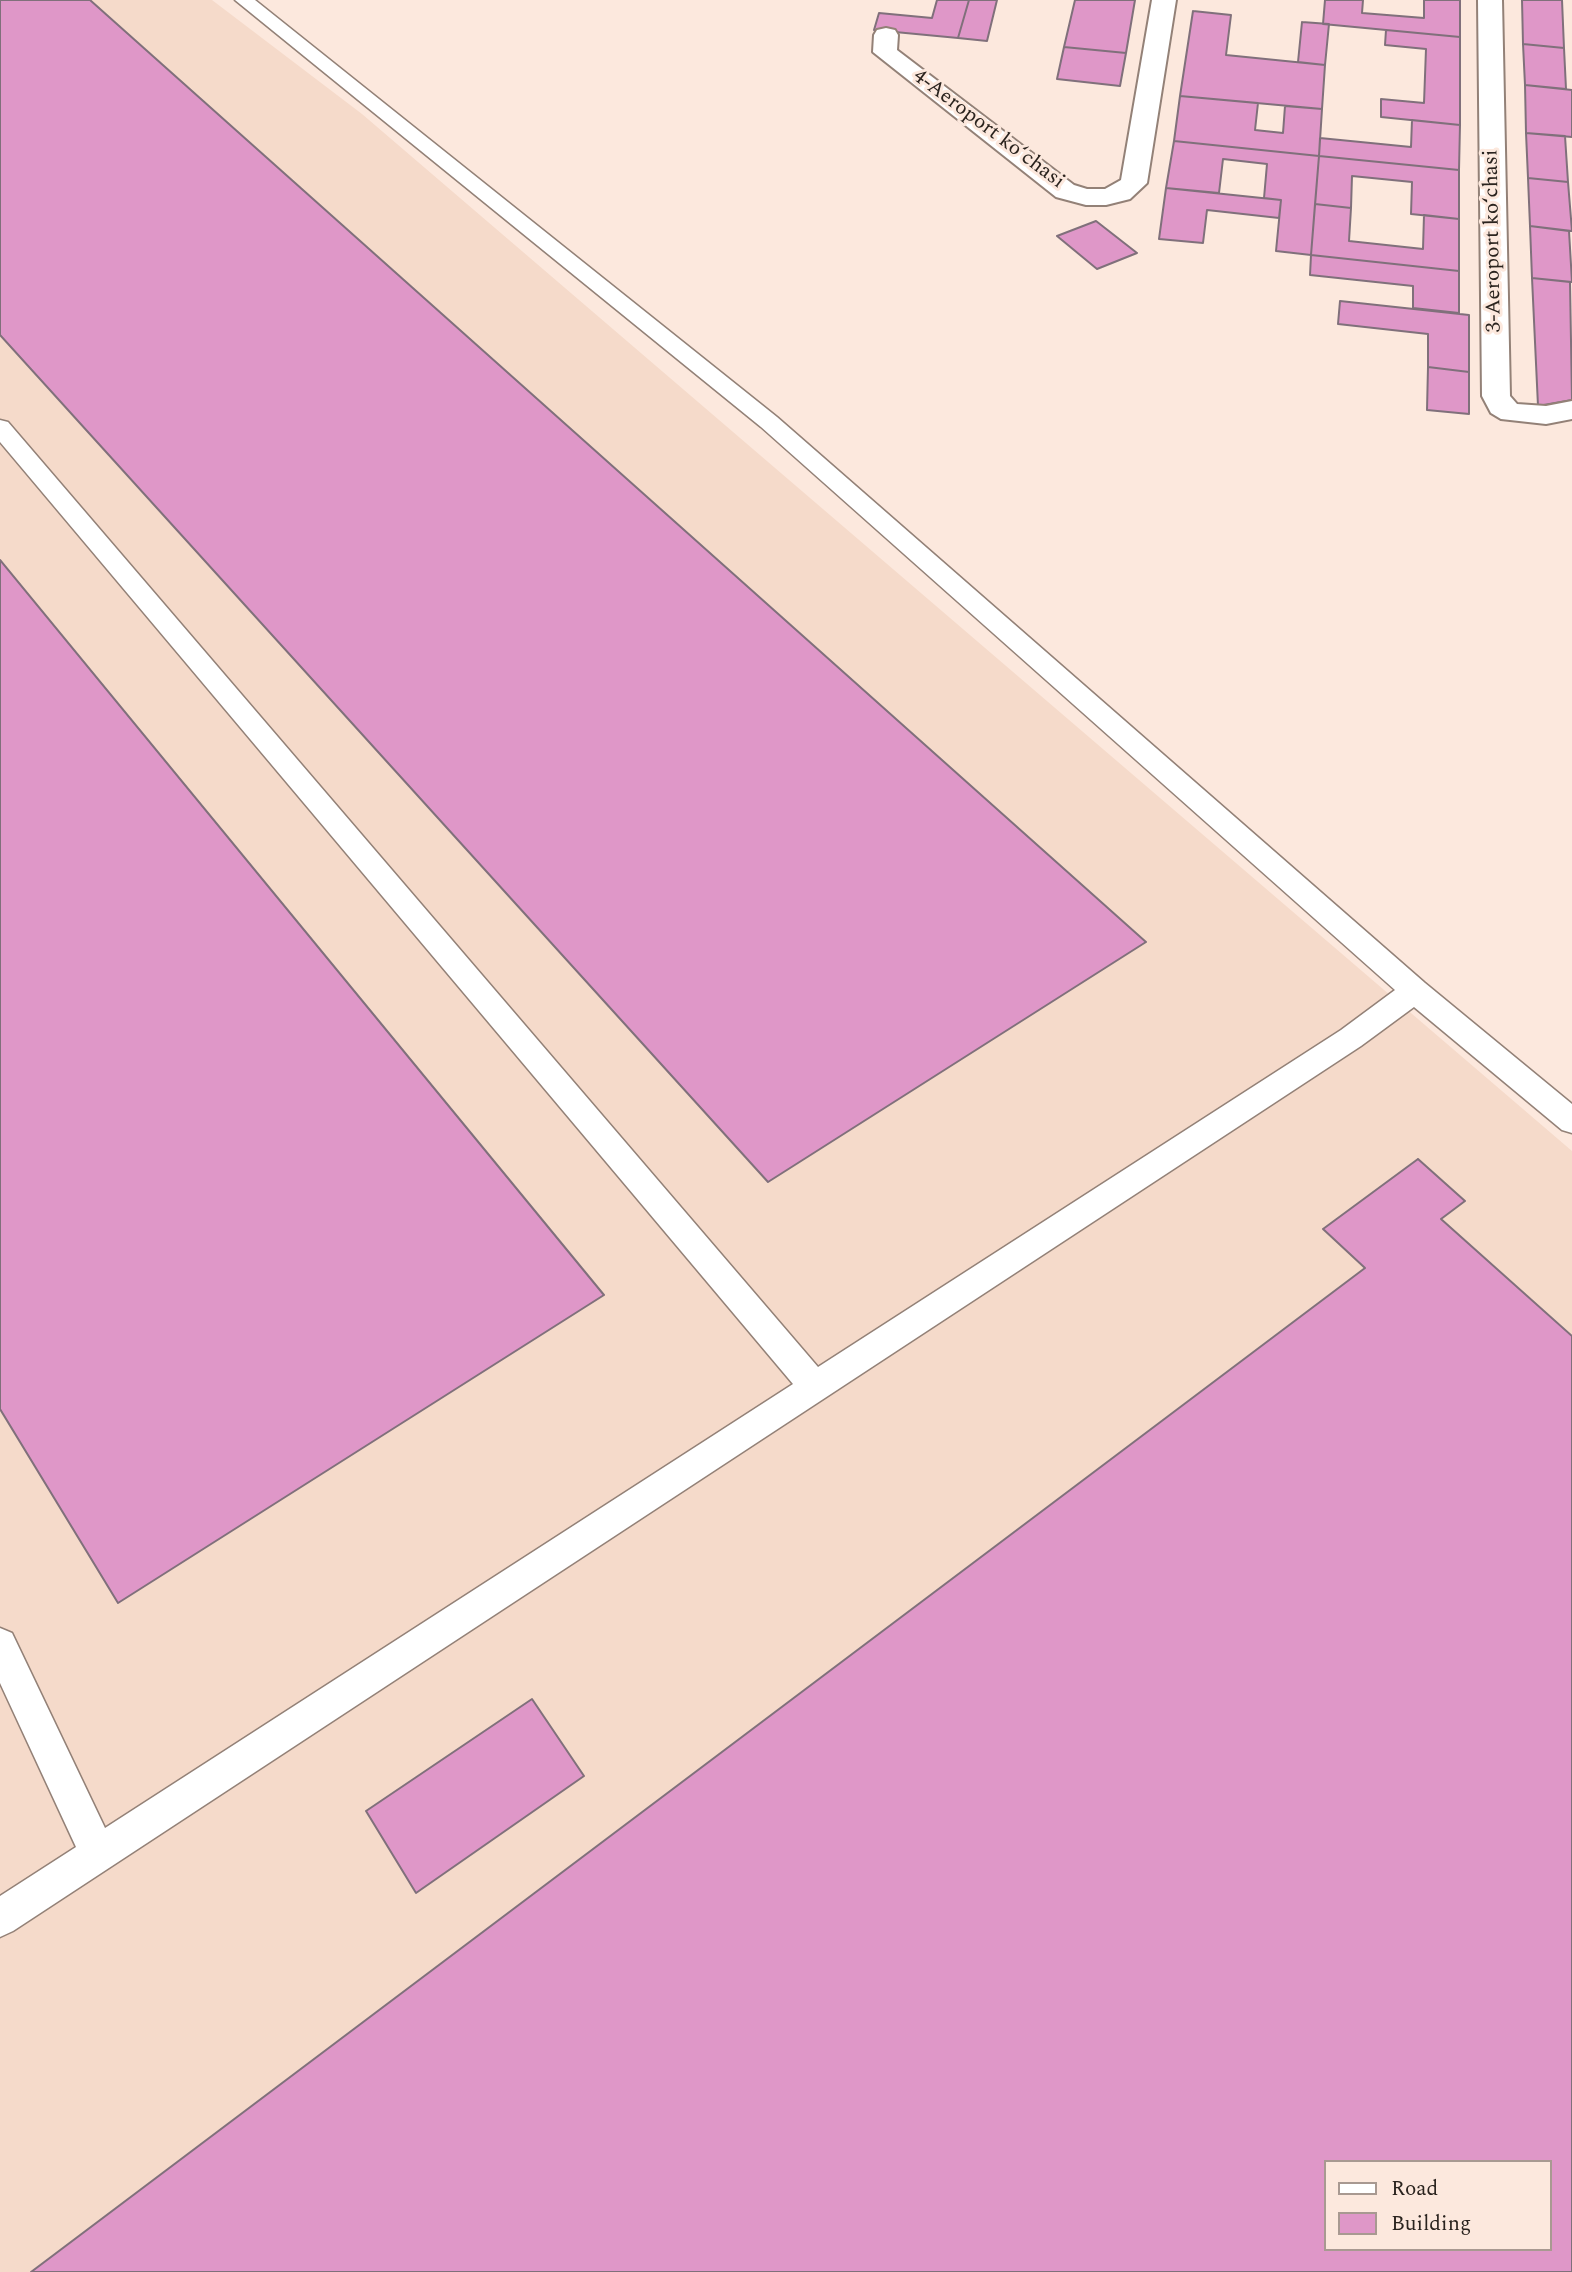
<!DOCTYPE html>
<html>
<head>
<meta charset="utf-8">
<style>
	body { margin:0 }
	#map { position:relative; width:1572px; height:2272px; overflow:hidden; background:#fce8dd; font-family:Spectral,serif }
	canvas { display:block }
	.legend { position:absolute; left:1324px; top:2160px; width:228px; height:91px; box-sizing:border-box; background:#fce8dd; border:2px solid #a89991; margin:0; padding:9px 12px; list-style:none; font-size:21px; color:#2a231e }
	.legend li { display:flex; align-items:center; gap:14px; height:35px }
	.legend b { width:35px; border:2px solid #a89991 }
</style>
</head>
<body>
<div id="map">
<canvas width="1572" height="2272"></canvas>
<ul class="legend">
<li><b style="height:9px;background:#fff"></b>Road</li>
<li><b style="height:19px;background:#df97c8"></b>Building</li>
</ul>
</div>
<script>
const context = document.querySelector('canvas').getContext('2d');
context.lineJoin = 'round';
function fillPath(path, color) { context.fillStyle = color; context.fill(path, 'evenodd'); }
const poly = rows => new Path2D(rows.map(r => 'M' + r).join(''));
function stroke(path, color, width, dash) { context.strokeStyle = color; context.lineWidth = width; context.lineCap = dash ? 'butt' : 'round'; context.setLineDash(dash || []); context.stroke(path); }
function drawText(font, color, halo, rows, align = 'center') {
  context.font = font + ' Spectral,serif'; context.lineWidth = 6; context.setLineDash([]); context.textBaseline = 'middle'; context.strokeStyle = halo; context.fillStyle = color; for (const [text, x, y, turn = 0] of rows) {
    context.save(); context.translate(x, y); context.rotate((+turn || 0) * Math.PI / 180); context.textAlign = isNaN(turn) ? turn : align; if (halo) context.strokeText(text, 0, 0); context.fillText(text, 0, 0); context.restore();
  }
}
const built = poly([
	[0,0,212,0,362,114,1572,1151,1572,2272,0,2272],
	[1325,2162,1549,2162,1549,2249,1325,2249]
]);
const building = poly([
	[0,0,90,0,1146,942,768,1182,0,335,0,0],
	[937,0,969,0,958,38,874,30,879,13,932,18,937,0],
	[969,0,997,0,987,41,958,38,969,0],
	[1075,0,1135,0,1126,53,1064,47,1075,0],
	[1325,0,1363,0,1362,13,1424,18,1424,0,1460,0,1460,37,1323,24,1325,0],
	[1522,0,1562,0,1564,48,1523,44,1522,0],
	[1193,11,1231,15,1226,55,1325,65,1322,109,1180,96,1193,11],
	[1302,22,1329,24,1325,65,1298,62,1302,22],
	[1386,30,1460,37,1460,125,1381,117,1381,99,1424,103,1426,49,1385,45,1386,30],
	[1523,44,1564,48,1566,89,1525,85,1523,44],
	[1064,47,1126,53,1120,86,1057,79,1064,47],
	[1525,85,1572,90,1572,137,1526,133,1525,85],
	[1180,96,1258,103,1255,130,1283,133,1285,106,1322,109,1319,156,1174,141,1180,96],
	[1412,120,1460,125,1459,170,1319,156,1320,138,1411,147,1412,120],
	[1526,133,1565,136,1568,182,1528,178,1526,133],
	[1174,141,1319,156,1311,255,1276,251,1281,200,1264,198,1267,164,1223,159,1219,193,1166,188,1174,141],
	[1319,156,1459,170,1459,219,1411,214,1412,182,1352,176,1351,208,1315,204,1319,156],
	[1528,178,1568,182,1572,231,1530,226,1528,178],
	[1166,188,1281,200,1279,218,1207,210,1203,243,1159,239,1166,188],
	[1315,204,1351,208,1349,241,1423,249,1424,215,1459,219,1459,271,1311,255,1315,204],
	[1096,221,1137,253,1097,269,1057,236,1096,221],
	[1530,226,1569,231,1572,282,1532,278,1530,226],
	[1311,255,1459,271,1459,313,1413,308,1413,286,1310,275,1311,255],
	[1532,278,1570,282,1572,400,1538,406,1532,278],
	[1340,301,1469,315,1469,372,1428,367,1428,334,1338,324,1340,301],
	[1428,367,1469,372,1469,414,1427,410,1428,367],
	[0,560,604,1295,118,1603,0,1409,0,560],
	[1418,1159,1465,1201,1441,1219,1572,1336,1572,2272,31,2272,1365,1268,1323,1229,1418,1159],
	[1325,2162,1549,2162,1549,2249,1325,2249,1325,2162],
	[532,1699,584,1776,416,1893,366,1811,532,1699]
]);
const service = poly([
	[235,0,255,0,777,417,1425,983,1572,1104,1572,1133,1562,1130,1414,1007,1361,1046,13,1931,0,1937,0,1896,76,1847,0,1683,0,1628,12,1633,105,1828,793,1384,0,442,0,420,8,422,818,1367,1341,1030,1395,990,761,427,235,0]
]);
const minor = poly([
	[1152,0,1176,0,1147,183,1130,199,1106,205,1086,205,1056,197,873,52,874,35,877,30,886,28,895,30,898,35,897,50,1074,185,1087,189,1105,189,1121,180,1152,0],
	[1478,0,1502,0,1510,396,1517,404,1546,406,1572,401,1572,419,1546,424,1501,419,1491,413,1482,396,1478,0]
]);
const farStreetnames = [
	["4-Aeroport koʻchasi",988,130,37],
	["3-Aeroport koʻchasi",1494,241,-91]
];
fillPath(built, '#f5daca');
fillPath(building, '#df97c8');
stroke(building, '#80707b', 2);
stroke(service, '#938177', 3);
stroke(minor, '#938177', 4);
fillPath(service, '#fff');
fillPath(minor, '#fff');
drawText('21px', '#2a231e', '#fce8dd', farStreetnames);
</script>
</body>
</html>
